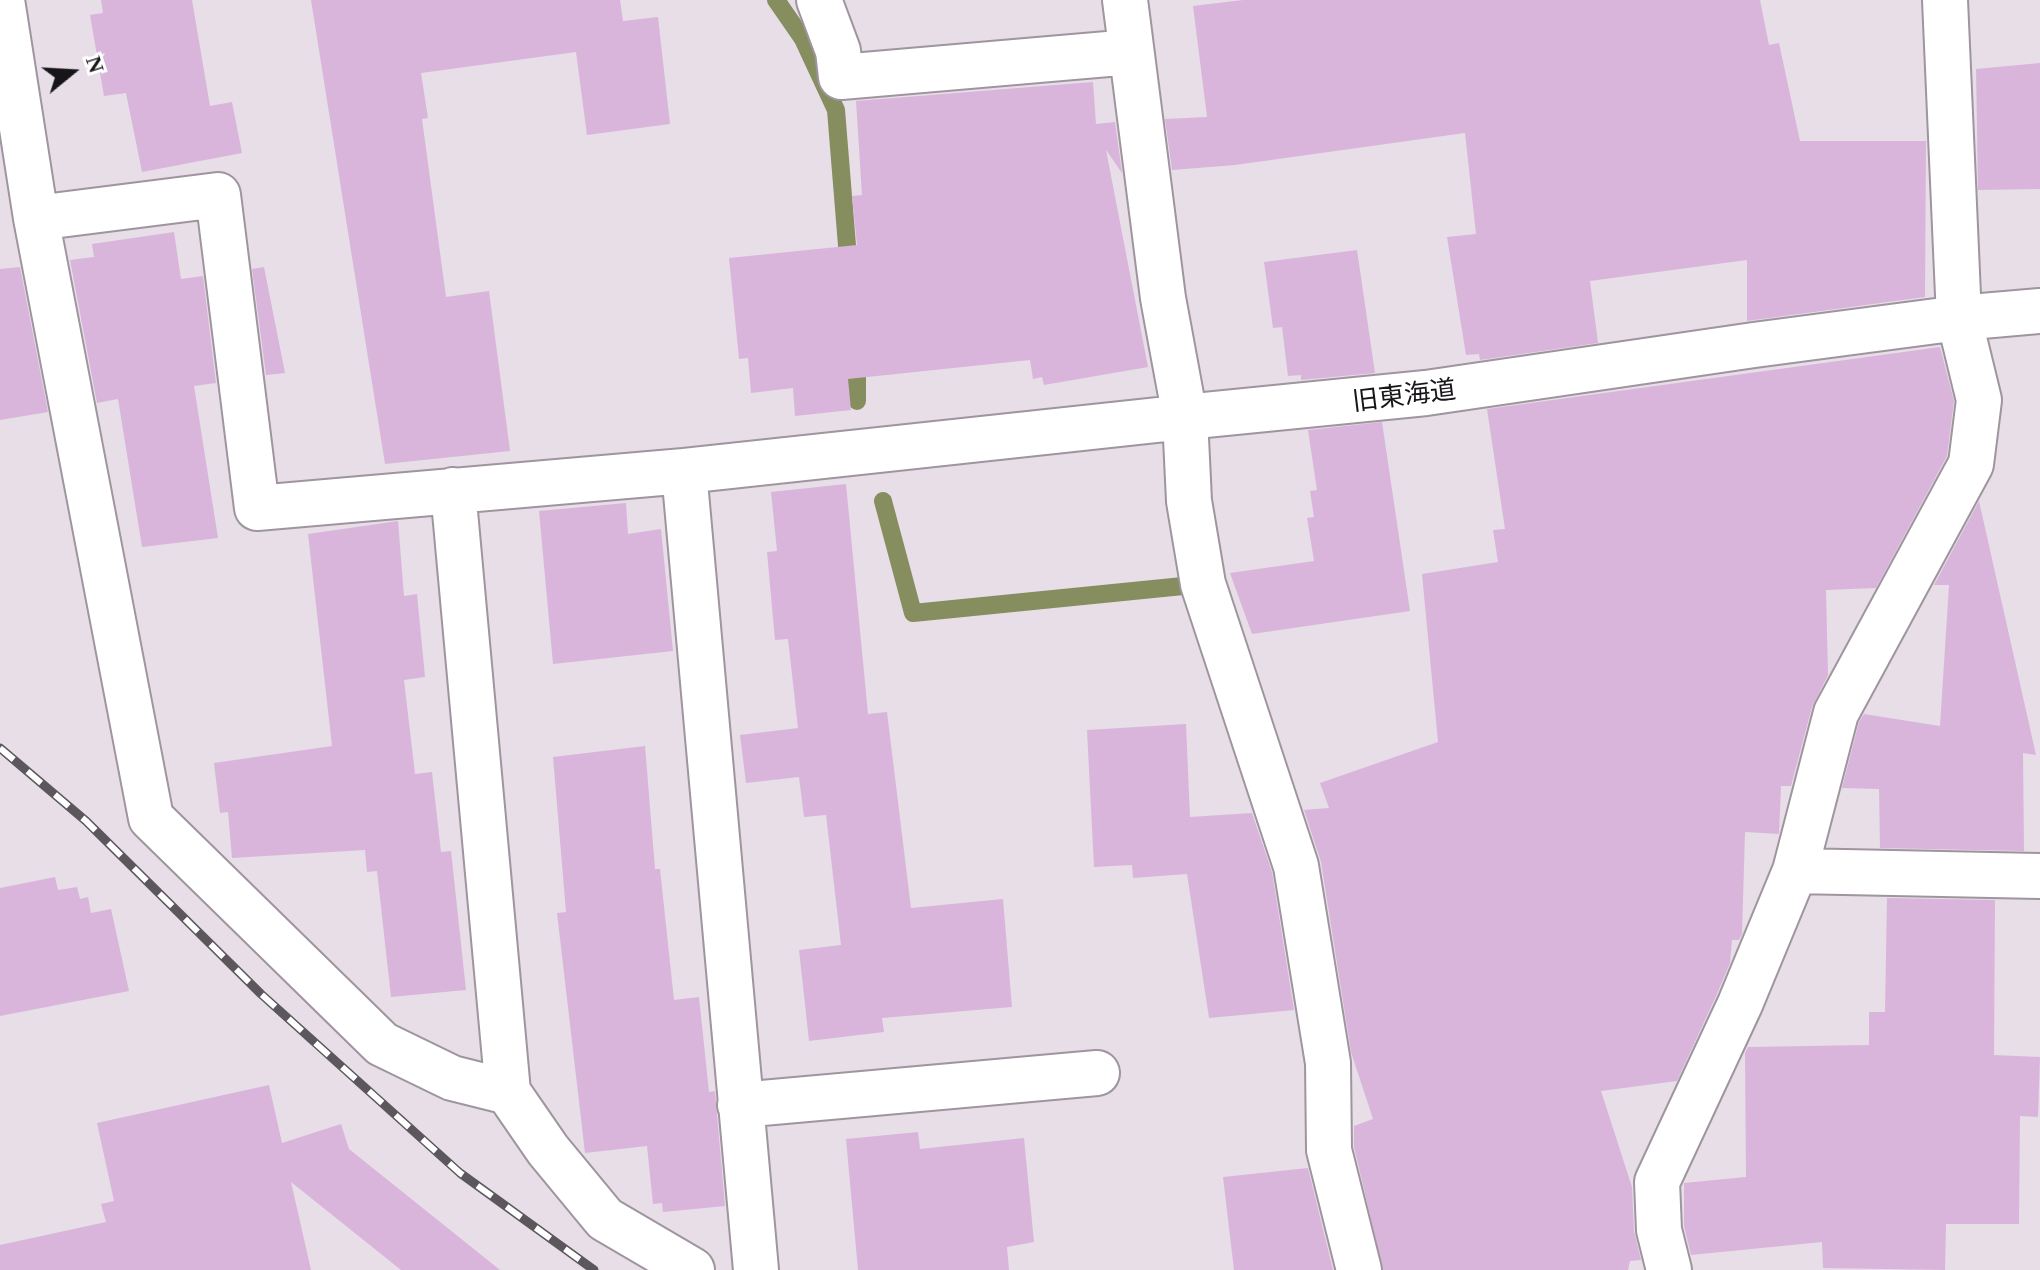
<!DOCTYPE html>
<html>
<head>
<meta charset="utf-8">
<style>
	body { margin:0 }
	#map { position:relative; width:2040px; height:1270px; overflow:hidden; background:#e7dee8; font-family:Georgia,serif }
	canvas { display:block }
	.north { position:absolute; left:32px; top:32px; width:80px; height:80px; -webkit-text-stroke:6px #fff; paint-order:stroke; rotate:72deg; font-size:22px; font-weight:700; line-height:32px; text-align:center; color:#181518 }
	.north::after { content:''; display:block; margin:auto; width:28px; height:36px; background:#181518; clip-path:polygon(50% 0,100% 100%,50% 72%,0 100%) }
</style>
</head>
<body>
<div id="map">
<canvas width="2040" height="1270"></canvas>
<div class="north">N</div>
</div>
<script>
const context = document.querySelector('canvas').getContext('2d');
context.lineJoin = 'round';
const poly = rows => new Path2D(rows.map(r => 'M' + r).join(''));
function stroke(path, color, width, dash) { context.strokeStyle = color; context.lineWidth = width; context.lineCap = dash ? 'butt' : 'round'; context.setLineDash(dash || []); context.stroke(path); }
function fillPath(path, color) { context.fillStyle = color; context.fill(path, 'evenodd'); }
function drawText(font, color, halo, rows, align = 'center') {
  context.font = font + ' Georgia,"Noto Sans JP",serif'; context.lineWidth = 6; context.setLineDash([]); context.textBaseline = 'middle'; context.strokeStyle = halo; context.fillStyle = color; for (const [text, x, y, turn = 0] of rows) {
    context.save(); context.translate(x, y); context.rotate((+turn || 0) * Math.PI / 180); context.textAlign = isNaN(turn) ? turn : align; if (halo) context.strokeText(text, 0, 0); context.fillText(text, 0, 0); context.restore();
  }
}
const stream = poly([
	[776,0,803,39,836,110,849,270],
	[857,356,857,401],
	[883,501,913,613,1203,584]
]);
const building = poly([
	[101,0,192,0,210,106,232,102,242,153,142,172,126,93,104,96,90,15,103,13],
	[311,0,620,0,623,21,658,17,670,124,587,135,576,52,421,73,428,118,422,119,446,297,489,291,510,451,385,464],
	[1243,0,1760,0,1769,45,1779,43,1800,141,1926,141,1925,297,1747,321,1747,260,1590,281,1598,343,1480,360,1479,354,1466,355,1447,237,1476,234,1465,133,1235,165,1172,170,1165,119,1207,117,1193,6],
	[2040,63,2040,189,1978,190,1976,69],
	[1093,82,1096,124,1115,122,1122,173,1106,150,1148,367,1044,385,1042,377,1033,379,1030,360,848,379,851,410,795,416,793,388,751,393,748,358,739,359,729,258,857,245,852,196,862,195,856,101],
	[174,232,181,279,203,276,216,383,194,386,218,538,142,547,118,399,97,403,70,260,94,257,92,244],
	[1357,250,1375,373,1301,380,1301,375,1288,376,1282,327,1273,328,1264,262],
	[20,267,48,412,0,420,0,269],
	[264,267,285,373,266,375,252,269],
	[1940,347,1954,401,1947,456,1876,588,1826,590,1828,675,1812,707,1791,786,1781,786,1779,834,1745,832,1742,934,1739,940,1732,940,1730,963,1717,994,1677,1081,1601,1091,1632,1187,1634,1231,1641,1260,1630,1261,1628,1270,1383,1270,1354,1147,1354,1126,1373,1119,1351,1052,1321,862,1304,810,1329,808,1320,783,1438,742,1422,574,1498,562,1493,530,1505,529,1487,409],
	[1382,422,1410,611,1252,634,1230,573,1314,561,1307,518,1314,517,1310,491,1317,490,1308,430],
	[846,484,868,714,887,712,911,908,1003,899,1012,1007,882,1018,884,1032,809,1041,799,950,841,945,826,815,804,817,799,777,746,783,740,735,798,728,788,639,775,640,767,552,777,551,771,492],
	[1979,501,2036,755,2023,753,2024,851,1880,848,1879,789,1842,788,1859,722,1864,714,1940,726,1949,585,1934,585],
	[626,503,628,534,661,529,673,651,553,664,539,511],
	[398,521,404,596,417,594,425,677,404,680,415,774,432,772,441,852,451,851,466,990,391,997,377,871,367,872,365,850,232,858,228,812,220,813,214,763,332,746,308,534],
	[1186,724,1190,817,1252,813,1272,872,1294,1010,1209,1018,1187,874,1133,878,1132,865,1094,867,1087,730],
	[645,746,655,869,660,869,674,1000,699,997,709,1092,715,1091,725,1206,663,1212,662,1203,653,1204,647,1146,585,1153,557,913,566,912,553,757],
	[55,877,58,890,77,887,80,899,88,897,91,913,111,909,129,991,0,1016,0,888],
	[1887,898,1995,900,1994,1055,2040,1057,2038,1117,2020,1116,2019,1224,1946,1224,1945,1270,1823,1268,1822,1242,1691,1255,1684,1226,1684,1183,1746,1177,1745,1053,1748,1047,1869,1045,1869,1012,1885,1012],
	[269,1085,282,1143,341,1124,349,1149,500,1270,401,1270,291,1182,311,1270,0,1270,0,1245,106,1222,101,1204,114,1201,97,1123],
	[918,1132,920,1149,1024,1138,1034,1242,1007,1247,1009,1270,858,1270,846,1139],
	[1308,1168,1333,1270,1234,1270,1223,1177]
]);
const minor = poly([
	[2,0,36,218,151,818,382,1044,452,1078,508,1092,548,1150,605,1219,692,1270],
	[819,0,838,51,841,77,1131,52],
	[1125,0,1163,298,1185,417,1426,393,1754,345,1959,318,2040,311],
	[36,218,218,195,257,508,684,471,1185,417,1189,501,1203,584,1296,866,1328,1063,1329,1150,1359,1270],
	[684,471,756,1270],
	[453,490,508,1092],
	[1795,871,2040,876],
	[740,1105,1097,1073],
	[1669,1270,1659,1230,1657,1182,1740,1004,1795,871,1836,713,1971,464,1979,400,1959,318,1945,0]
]);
const rail = poly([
	[0,748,86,821,261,994,460,1173,594,1270]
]);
const streetNames = [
	["旧東海道",1404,394,-7]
];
stroke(stream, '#868e5f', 18);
fillPath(building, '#d9b5dc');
stroke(minor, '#9e959e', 48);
stroke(minor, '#fff', 44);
stroke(rail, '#5c575d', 9);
stroke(rail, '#fff', 6, [18]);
drawText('26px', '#181518', '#fff', streetNames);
</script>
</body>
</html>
